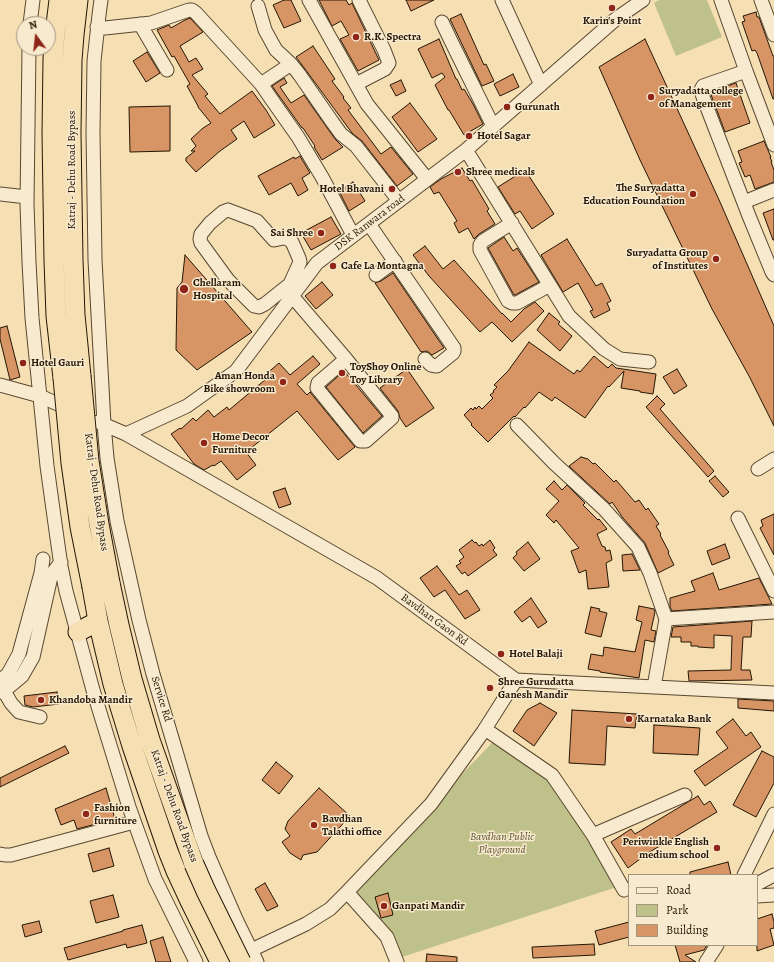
<!DOCTYPE html>
<html>
<head>
<meta charset="utf-8">
<style>
	body { margin:0 }
	#map { position:relative; width:774px; height:962px; overflow:hidden; background:#f5dfb3; font-family:Alegreya,serif }
	canvas { display:block }
	.legend { position:absolute; left:628px; top:874px; width:130px; height:72px; box-sizing:border-box; background:#f8eace; border:1px solid #a3957e; margin:0; padding:5px 7px; list-style:none; font-size:12px; color:#241605 }
	.legend li { display:flex; align-items:center; gap:8px; height:20px }
	.legend b { width:20px; border:1px solid #a3957e }
	.north { position:absolute; left:16px; top:16px; width:40px; height:40px; box-sizing:border-box; background:#f8eace; border:1px solid #a3957e; border-radius:50%; rotate:345deg; font-size:11px; font-weight:700; line-height:16px; text-align:center; color:#241605 }
	.north::after { content:''; display:block; margin:auto; width:14px; height:18px; background:#8f2418; clip-path:polygon(50% 0,100% 100%,50% 72%,0 100%) }
</style>
</head>
<body>
<div id="map">
<canvas width="774" height="962"></canvas>
<ul class="legend">
<li><b style="height:5px;background:#f8eace"></b>Road</li>
<li><b style="height:11px;background:#bfc18a"></b>Park</li>
<li><b style="height:11px;background:#d79465"></b>Building</li>
</ul>
<div class="north">N</div>
</div>
<script>
const context = document.querySelector('canvas').getContext('2d');
context.lineJoin = 'round';
function fillPath(path, color) { context.fillStyle = color; context.fill(path, 'evenodd'); }
const poly = rows => new Path2D(rows.map(r => 'M' + r).join(''));
function stroke(path, color, width, dash) { context.strokeStyle = color; context.lineWidth = width; context.lineCap = dash ? 'butt' : 'round'; context.setLineDash(dash || []); context.stroke(path); }
function drawText(font, color, halo, rows, align = 'center') {
  context.font = font + ' Alegreya,serif'; context.lineWidth = 3; context.setLineDash([]); context.textBaseline = 'middle'; context.strokeStyle = halo; context.fillStyle = color; for (const [text, x, y, turn = 0] of rows) {
    context.save(); context.translate(x, y); context.rotate((+turn || 0) * Math.PI / 180); context.textAlign = isNaN(turn) ? turn : align; if (halo) context.strokeText(text, 0, 0); context.fillText(text, 0, 0); context.restore();
  }
}
const green = poly([
	[659,0,707,0,722,37,676,56,654,3],
	[492,743,531,765,564,796,623,885,402,957,347,892]
]);
const building = poly([
	[284,0,291,0,301,21,284,28,273,5,284,0],
	[319,0,346,0,349,5,352,3,379,60,358,71,340,39,349,35,341,21,332,26,319,0],
	[406,0,434,0,411,11,406,0],
	[756,12,757,17,759,17,773,56,774,56,774,99,773,99,757,53,755,50,752,51,742,22,745,21,743,16,756,12],
	[461,14,484,65,486,64,494,81,482,86,450,19,461,14],
	[190,18,203,32,180,46,189,62,196,58,203,69,192,75,208,94,205,96,220,114,252,91,266,110,275,125,254,138,244,121,231,130,237,139,220,151,196,172,186,161,186,158,195,151,191,151,196,146,191,139,203,128,211,123,198,107,198,106,187,86,190,84,174,56,172,57,157,30,169,25,171,28,185,20,190,18],
	[439,39,456,79,457,79,462,90,464,89,473,104,483,124,464,135,449,110,448,110,435,85,445,77,442,73,432,78,418,49,439,39],
	[645,39,720,202,774,326,774,426,749,376,712,309,640,160,599,67,645,39],
	[313,46,335,79,332,81,344,97,343,98,351,108,348,110,381,154,391,147,413,174,397,186,362,141,352,133,305,69,296,57,313,46],
	[147,52,160,73,146,82,133,61,147,52],
	[513,74,519,87,500,96,494,84,513,74],
	[284,78,287,83,280,87,291,103,304,95,335,139,343,147,322,160,314,147,315,146,303,128,302,128,272,86,284,78],
	[401,80,406,91,396,96,390,85,401,80],
	[736,83,750,123,725,132,710,92,736,83],
	[410,103,437,139,418,152,392,117,410,103],
	[170,106,170,151,130,152,129,107,170,106],
	[764,141,771,157,770,157,772,162,771,162,774,170,774,182,755,189,750,175,745,177,739,163,742,162,738,151,764,141],
	[300,156,310,173,302,178,308,190,298,196,291,183,269,195,258,176,294,157,295,159,300,156],
	[462,168,470,181,472,180,489,209,487,211,495,224,479,234,474,239,468,228,459,233,454,223,457,221,439,192,434,194,430,187,441,179,462,168],
	[525,170,554,214,532,229,520,211,515,214,498,187,525,170],
	[353,182,365,201,349,211,339,191,353,182],
	[774,209,774,240,773,240,763,213,774,209],
	[331,217,341,234,311,250,301,233,331,217],
	[504,237,513,251,517,248,539,282,515,295,514,295,488,248,504,237],
	[567,239,596,286,602,283,611,301,607,303,610,310,594,318,590,311,593,310,578,283,563,292,541,255,567,239],
	[425,246,443,269,454,260,502,314,502,313,511,322,524,309,535,302,544,311,512,342,492,322,480,332,429,276,413,255,425,246],
	[185,255,252,332,197,370,176,350,177,288,182,282,185,255],
	[393,273,444,348,432,355,427,351,421,352,375,283,381,281,393,273],
	[322,282,333,295,316,309,305,296,322,282],
	[549,313,560,322,558,324,572,336,560,351,537,330,549,313],
	[7,326,20,377,10,380,0,339,0,328,7,326],
	[529,342,574,374,577,370,580,372,594,356,608,368,612,364,616,368,656,374,653,394,640,392,640,391,621,388,624,371,609,387,608,386,585,418,555,397,552,401,539,392,525,408,524,407,515,417,514,416,488,442,471,425,472,424,464,415,471,408,473,410,475,407,476,409,479,406,482,409,493,398,490,395,494,392,493,391,497,387,494,385,508,371,529,342],
	[313,356,320,364,297,384,307,395,310,392,355,447,338,460,297,411,246,452,256,465,237,480,221,461,214,466,213,465,204,470,194,464,171,434,180,428,181,429,193,418,196,421,208,410,214,417,227,407,229,410,266,379,264,376,279,363,290,375,313,356],
	[407,369,434,408,406,427,400,418,398,411,380,388,407,369],
	[677,369,687,386,674,394,663,377,677,369],
	[344,371,382,416,363,433,326,387,344,371],
	[657,396,665,404,660,409,714,471,708,477,646,407,657,396],
	[581,457,588,459,593,464,595,463,614,482,616,480,635,502,639,500,646,510,648,508,659,524,656,526,661,534,660,535,669,552,668,553,674,565,658,573,645,543,623,518,612,502,610,504,569,466,581,457],
	[715,476,729,492,723,497,709,481,715,476],
	[554,481,562,490,567,485,585,503,583,505,598,520,599,519,607,529,597,534,602,546,605,547,606,551,610,550,612,560,606,563,609,587,588,589,586,570,579,573,571,551,579,548,556,520,554,523,546,515,559,501,546,489,554,481],
	[285,488,291,504,279,508,273,492,285,488],
	[774,514,774,555,760,528,763,526,761,520,774,514],
	[472,540,475,543,476,542,479,546,482,544,483,546,490,540,495,548,493,550,497,555,468,576,465,572,462,574,456,566,461,563,459,561,464,557,459,550,472,540],
	[528,542,540,559,524,571,513,558,517,554,516,552,528,542],
	[725,544,730,558,712,565,707,551,725,544],
	[632,554,640,570,623,571,622,555,632,554],
	[437,566,459,595,467,590,480,610,465,619,445,590,434,597,420,578,437,566],
	[713,573,719,590,759,578,772,604,672,611,670,607,670,598,695,591,691,581,713,573],
	[531,598,547,622,538,628,530,616,522,622,514,612,531,598],
	[639,606,654,609,655,612,651,630,656,631,654,642,645,640,639,678,600,672,600,671,588,669,591,654,603,656,604,647,635,652,642,622,636,620,639,606],
	[591,607,600,609,599,611,607,613,601,637,585,633,591,607],
	[752,621,751,637,743,637,741,670,750,670,752,680,689,681,688,671,731,670,732,636,714,635,714,648,698,647,698,646,691,646,691,642,681,642,681,637,671,637,673,627,752,621],
	[57,692,59,704,33,707,25,705,24,696,57,692],
	[738,699,774,701,774,711,738,708,738,699],
	[540,703,557,713,534,746,513,731,527,710,540,703],
	[572,710,637,714,635,728,607,726,605,765,569,763,572,710],
	[733,719,746,736,751,732,761,747,705,786,694,771,728,748,716,732,733,719],
	[654,725,700,728,698,755,653,753,654,725],
	[65,746,69,753,0,787,0,778,65,746],
	[762,751,774,757,774,783,756,817,733,805,762,751],
	[276,762,293,776,279,794,262,780,276,762],
	[106,788,115,819,77,829,74,820,61,825,55,809,106,788],
	[319,788,350,816,317,852,303,855,301,860,290,853,282,842,290,836,285,829,288,821,319,788],
	[698,796,704,805,710,801,717,812,648,853,628,868,611,842,631,829,635,834,683,805,698,796],
	[109,848,114,866,93,872,88,854,109,848],
	[728,862,731,875,690,875,690,872,728,862],
	[265,883,278,906,267,911,255,889,265,883],
	[388,893,393,915,381,918,375,897,388,893],
	[113,895,119,917,96,923,90,901,113,895],
	[772,914,774,922,774,928,770,929,774,945,757,951,757,919,772,914],
	[39,921,42,932,25,937,22,925,39,921],
	[629,922,629,937,599,945,595,931,629,922],
	[142,925,147,943,127,948,126,944,68,960,64,948,123,931,123,930,142,925],
	[163,937,171,962,156,962,150,941,163,937],
	[594,944,595,955,533,958,532,947,594,944],
	[675,945,707,945,704,950,685,955,696,962,680,962,675,945],
	[427,954,457,957,457,962,426,962,427,954]
]);
const minor = poly([
	[101,0,99,15,94,61,93,133,95,260,104,424,107,458,117,521,139,620,153,674,201,836,209,857,236,919,257,962],
	[309,0,367,104,427,179],
	[502,0,541,85],
	[721,0,746,71,774,145],
	[761,0,774,35],
	[258,6,265,30,271,41,276,50,291,64],
	[442,22,451,41,493,126],
	[30,24,33,0],
	[140,24,167,70],
	[97,27,105,28,151,23,189,10,192,10,196,13,261,84,272,100,298,137,322,177,353,235],
	[29,48,27,204,29,262,32,318,47,466,56,531,61,566,66,591,93,690,129,807,155,879,196,962],
	[746,71,703,86,701,90,703,97,749,216,772,272,774,275],
	[261,84,291,64,299,74,333,123,341,134,356,146,399,201],
	[356,84,385,69,389,63,384,50,359,0],
	[466,150,569,316,604,349,620,359,649,362],
	[0,194,27,197],
	[744,202,774,190],
	[228,210,257,221,274,240,284,238,288,239,292,242,299,258,300,262,290,284,265,304,259,307,254,306,228,280,201,243,200,239,201,234,210,223,223,212,228,210],
	[512,223,483,241,480,245,480,250,508,301,512,303,517,303,550,285],
	[369,224,454,348,454,351,453,353,437,366,431,365,425,359],
	[376,275,395,261],
	[292,296,346,359,392,416,392,418,366,441,360,441,317,388,318,383,346,359],
	[0,385,40,396,71,410],
	[98,422,126,434,187,406,236,371,317,263,466,150,617,18,643,0],
	[517,425,554,463,604,509,638,547,650,573,666,619,654,687],
	[126,434,377,578,516,680,774,693],
	[758,469,774,459],
	[738,518,774,591],
	[666,619,774,612],
	[0,681,8,674,19,654,41,573,43,559],
	[4,691,11,703,19,712,40,717],
	[0,692,4,691,22,676,33,657,50,581,52,574,61,562],
	[485,729,552,775,593,835,624,890],
	[593,835,685,795],
	[0,854,5,855,11,855,134,822],
	[744,875,774,814],
	[757,884,774,875],
	[347,892,387,937,397,962],
	[757,896,774,895],
	[243,954,306,924,330,909,347,892,431,804,483,732,516,680],
	[706,962,717,945]
]);
const highway = poly([
	[59,0,55,33,53,59,52,134,54,261,56,316,63,378],
	[78,0,74,35,72,60,71,133,73,260,75,315,81,376],
	[110,583,119,625,132,679,150,740,194,864],
	[92,587,98,621,113,684,132,746,168,851,176,871,189,899,220,962],
	[78,632,98,621]
]);
const highwayBridge = poly([
	[81,376,89,461,99,524,110,583],
	[63,378,71,463,80,527,92,587],
	[194,864,206,891,241,962]
]);
const markers = [
	[612,8,4,"#8f2418"],
	[356,37,4,"#8f2418"],
	[651,97,4,"#8f2418"],
	[507,107,4,"#8f2418"],
	[469,136,4,"#8f2418"],
	[458,172,4,"#8f2418"],
	[392,189,4,"#8f2418"],
	[693,194,4,"#8f2418"],
	[321,233,4,"#8f2418"],
	[716,259,4,"#8f2418"],
	[333,266,4,"#8f2418"],
	[184,289,5,"#8f2418"],
	[23,363,4,"#8f2418"],
	[342,373,4,"#8f2418"],
	[283,382,4,"#8f2418"],
	[204,443,4,"#8f2418"],
	[501,654,4,"#8f2418"],
	[490,688,4,"#8f2418"],
	[41,700,4,"#8f2418"],
	[629,719,4,"#8f2418"],
	[86,814,4,"#8f2418"],
	[314,825,4,"#8f2418"],
	[717,848,4,"#8f2418"],
	[384,906,4,"#8f2418"]
];
const poiNames = [
	["Karin's Point",612,21,"center"],
	["R.K. Spectra",364,37],
	["Suryadatta college",659,91],
	["of Management",659,104],
	["Gurunath",515,107],
	["Hotel Sagar",477,136],
	["Shree medicals",466,172],
	["The Suryadatta",685,188,"right"],
	["Education Foundation",685,201,"right"],
	["Hotel Bhavani",384,189,"right"],
	["Sai Shree",313,233,"right"],
	["Suryadatta Group",708,253,"right"],
	["of Institutes",708,266,"right"],
	["Cafe La Montagna",341,266],
	["Chellaram",193,283],
	["Hospital",193,296],
	["Hotel Gauri",31,363],
	["ToyShoy Online",350,367],
	["Toy Library",350,380],
	["Aman Honda",275,376,"right"],
	["Bike showroom",275,389,"right"],
	["Home Decor",212,437],
	["Furniture",212,450],
	["Hotel Balaji",509,654],
	["Shree Gurudatta",498,682],
	["Ganesh Mandir",498,695],
	["Khandoba Mandir",49,700],
	["Karnataka Bank",637,719],
	["Fashion",94,808],
	["furniture",94,821],
	["Bavdhan",322,819],
	["Talathi office",322,832],
	["Periwinkle English",709,842,"right"],
	["medium school",709,855,"right"],
	["Ganpati Mandir",392,906]
];
const streetNames = [
	["Katraj - Dehu Road Bypass",72,170,-90],
	["DSK Ranwara road",370,223,-37],
	["Katraj - Dehu Road Bypass",96,492,82],
	["Bavdhan Gaon Rd",434,620,36],
	["Service Rd",161,699,73],
	["Katraj - Dehu Road Bypass",174,806,70]
];
const parkNames = [
	["Bavdhan Public",502,837],
	["Playground",502,850]
];
fillPath(green, '#bfc18a');
fillPath(building, '#d79465');
stroke(building, '#241605', 1);
stroke(minor, '#584830', 15);
stroke(highway, '#241605', 21);
stroke(minor, '#f8eace', 13);
stroke(highway, '#f5dfb3', 19);
stroke(highwayBridge, '#241605', 21, []);
stroke(highwayBridge, '#f5dfb3', 19);
for (const [x, y, r, color] of markers) { const dot = new Path2D(); dot.arc(x, y, r, 0, 2 * Math.PI); context.fillStyle = color; context.fill(dot); stroke(dot, '#f8eace', 1.5); }
drawText('bold 11px', '#241605', '#f8eace', poiNames, 'left');
drawText('11px', '#241605', '#f8eace', streetNames);
drawText('italic 11px', '#5a5234', '#f8eace', parkNames);
</script>
</body>
</html>
